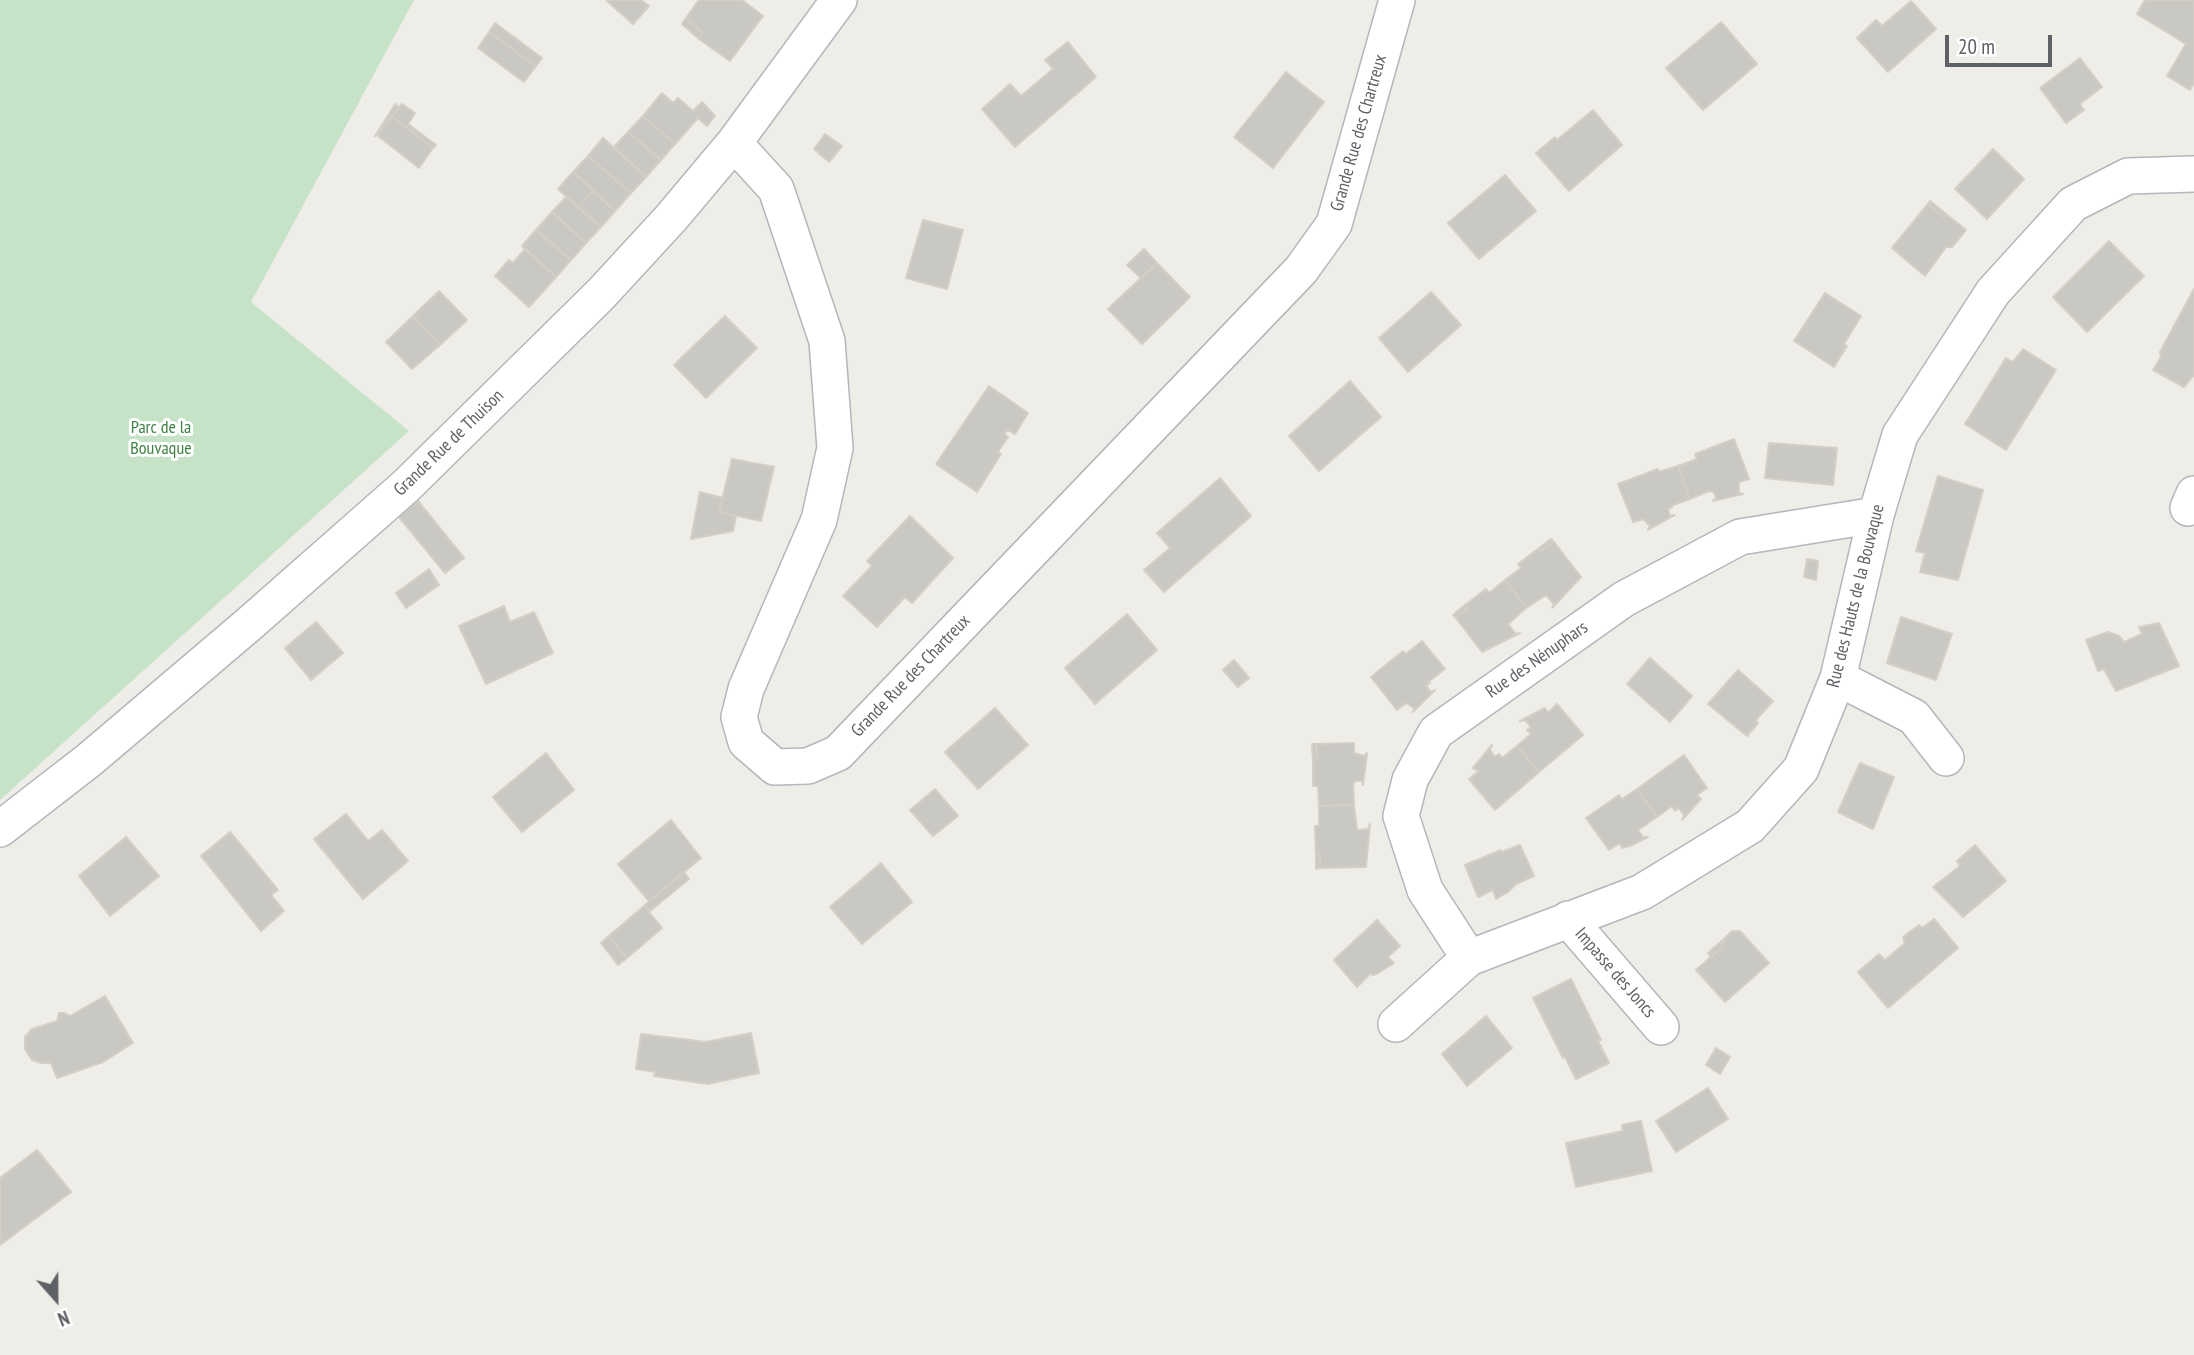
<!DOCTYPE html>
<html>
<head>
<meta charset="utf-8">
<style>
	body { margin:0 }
	#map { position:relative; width:2194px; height:1355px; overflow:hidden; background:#eeede7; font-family:"PT Sans Narrow",sans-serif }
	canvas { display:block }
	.north { position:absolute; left:21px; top:1264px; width:70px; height:70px; -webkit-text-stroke:5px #fff; paint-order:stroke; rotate:159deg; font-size:19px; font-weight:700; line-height:28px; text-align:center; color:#5e6165 }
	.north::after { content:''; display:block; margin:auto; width:24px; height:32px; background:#5e6165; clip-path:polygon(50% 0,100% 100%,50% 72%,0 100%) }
	.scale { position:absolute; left:1945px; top:35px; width:107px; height:32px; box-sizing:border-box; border:4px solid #5e6165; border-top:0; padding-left:9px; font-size:21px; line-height:24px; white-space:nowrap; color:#5e6165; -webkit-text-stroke:5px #fff; paint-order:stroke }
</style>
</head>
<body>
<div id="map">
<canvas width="2194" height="1355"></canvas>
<div class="north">N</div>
<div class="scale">20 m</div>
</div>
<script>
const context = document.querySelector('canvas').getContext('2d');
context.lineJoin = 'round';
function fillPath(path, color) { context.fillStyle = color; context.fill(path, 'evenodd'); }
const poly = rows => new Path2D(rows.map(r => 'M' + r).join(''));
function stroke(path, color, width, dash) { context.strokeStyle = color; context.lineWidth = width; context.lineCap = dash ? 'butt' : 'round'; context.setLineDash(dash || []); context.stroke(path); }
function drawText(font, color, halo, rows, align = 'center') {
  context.font = font + ' "PT Sans Narrow",sans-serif'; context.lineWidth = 6; context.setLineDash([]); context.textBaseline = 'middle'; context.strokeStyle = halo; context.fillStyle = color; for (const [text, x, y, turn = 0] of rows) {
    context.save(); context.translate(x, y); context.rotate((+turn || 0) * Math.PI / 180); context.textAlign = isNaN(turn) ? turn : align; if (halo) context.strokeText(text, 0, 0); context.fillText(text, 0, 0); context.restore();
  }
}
const green = poly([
	[0,0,414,0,251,302,409,431,0,800]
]);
const building = poly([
	[606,0,641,0,649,6,633,24,606,0],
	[699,0,742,0,763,16,730,61,699,39,703,33,686,18,699,0],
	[2145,0,2194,0,2194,83,2190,90,2167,76,2186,44,2137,14,2145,0],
	[1911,1,1936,29,1888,72,1857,38,1876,20,1882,26,1911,1],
	[686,18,703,33,699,39,682,24,686,18],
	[1721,22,1757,64,1703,110,1666,68,1721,22],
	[495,23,542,58,536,66,489,32,495,23],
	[489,32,536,66,524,82,478,48,489,32],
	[1068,42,1096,77,1015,147,982,109,1010,84,1021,96,1053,69,1045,60,1068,42],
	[2080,58,2102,87,2080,104,2084,110,2066,123,2040,88,2080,58],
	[1286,72,1324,102,1273,168,1234,137,1286,72],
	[662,93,673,103,678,98,693,111,702,102,715,116,707,126,698,118,675,144,643,116,662,93],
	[395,104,399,107,392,116,389,114,395,104],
	[402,104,415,113,408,124,436,145,433,148,392,116,402,104],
	[1593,110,1622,145,1569,191,1536,153,1555,137,1557,140,1593,110],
	[389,114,392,116,375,136,389,114],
	[392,116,433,148,419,168,377,135,392,116],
	[643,116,675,144,661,160,628,132,643,116],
	[628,132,661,160,646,177,614,147,628,132],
	[825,134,842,146,829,162,814,149,825,134],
	[603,138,646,177,631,193,588,156,603,138],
	[1993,149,2024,179,1987,219,1955,189,1993,149],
	[588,156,631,193,615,211,573,172,588,156],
	[573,172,594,191,578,207,558,189,573,172],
	[1505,175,1536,211,1479,259,1448,223,1505,175],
	[594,191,615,211,601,227,578,207,594,191],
	[566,197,601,227,586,243,552,212,566,197],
	[1930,201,1946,214,1943,217,1928,204,1930,201],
	[1928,204,1943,217,1946,214,1966,230,1952,247,1946,247,1925,276,1892,248,1928,204],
	[552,212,586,243,571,260,536,230,552,212],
	[923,220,963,230,947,289,906,278,923,220],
	[536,230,571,260,556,277,522,246,536,230],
	[2109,241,2144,276,2087,332,2053,297,2109,241],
	[525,249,556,277,529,307,495,276,509,260,513,263,525,249],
	[1144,249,1157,263,1141,278,1127,265,1144,249],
	[1157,263,1190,297,1142,344,1108,309,1157,263],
	[2194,289,2194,375,2184,387,2153,370,2161,357,2160,352,2194,289],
	[439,291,467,320,440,345,413,316,439,291],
	[1431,292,1461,325,1408,372,1379,338,1431,292],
	[1825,293,1861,316,1844,344,1847,346,1834,367,1794,341,1825,293],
	[413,316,440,345,412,369,386,342,413,316],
	[725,316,757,348,706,398,674,365,725,316],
	[2023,349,2056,370,2006,450,1965,424,2006,358,2013,362,2023,349],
	[1350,381,1381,417,1319,471,1289,436,1350,381],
	[989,386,1028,413,1015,434,1008,430,1004,434,1008,437,998,452,1001,454,977,492,936,464,989,386],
	[1734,439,1749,479,1739,482,1739,493,1743,494,1713,501,1716,498,1714,492,1709,491,1690,499,1678,466,1697,459,1695,454,1734,439],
	[1769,443,1837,448,1833,485,1765,478,1769,443],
	[732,459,774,467,761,521,719,512,732,459],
	[1678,466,1690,499,1671,506,1672,507,1668,509,1670,516,1675,515,1648,530,1650,526,1643,519,1633,522,1618,484,1658,469,1659,472,1678,466],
	[1938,476,1983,490,1958,580,1920,572,1925,553,1916,551,1938,476],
	[1220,478,1251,516,1164,592,1144,570,1170,548,1157,533,1220,478],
	[700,492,723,498,719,512,736,516,733,531,691,539,700,492],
	[418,501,464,558,445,573,399,517,418,501],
	[910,516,953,558,912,603,905,597,877,627,843,596,872,566,867,561,910,516],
	[1551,539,1554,542,1541,551,1539,548,1551,539],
	[1554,542,1581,577,1552,608,1554,604,1546,595,1526,608,1505,580,1521,568,1518,564,1539,548,1541,551,1554,542],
	[1807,559,1818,561,1816,580,1804,577,1807,559],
	[429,569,439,585,406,608,396,593,429,569],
	[1505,580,1526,608,1508,624,1516,634,1520,633,1482,652,1456,618,1468,608,1465,605,1486,589,1489,593,1505,580],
	[1465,605,1468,608,1456,618,1453,615,1465,605],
	[504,606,510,622,534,612,553,653,486,684,459,626,504,606],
	[1127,614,1157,650,1095,704,1065,668,1127,614],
	[1901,617,1952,634,1936,680,1887,663,1901,617],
	[316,622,343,653,311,680,285,648,316,622],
	[2159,623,2179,666,2116,691,2104,669,2098,671,2086,640,2108,632,2119,636,2124,642,2142,634,2139,627,2159,623],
	[1422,641,1445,669,1428,682,1430,683,1426,686,1431,692,1435,690,1413,712,1414,708,1406,703,1397,710,1371,677,1403,651,1406,654,1422,641],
	[1650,658,1692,696,1670,722,1627,684,1650,658],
	[1234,660,1249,678,1238,687,1223,670,1234,660],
	[1738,670,1773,701,1756,720,1758,723,1747,736,1708,704,1738,670],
	[1557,704,1583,735,1539,772,1517,746,1531,734,1527,730,1531,727,1525,720,1520,721,1545,708,1548,713,1557,704],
	[995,708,1028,745,978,789,945,752,995,708],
	[1354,743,1354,753,1364,756,1367,753,1363,785,1362,781,1355,781,1353,785,1354,805,1319,806,1318,786,1313,786,1313,760,1317,760,1316,744,1354,743],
	[1312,744,1316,744,1317,760,1313,760,1312,744],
	[1492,745,1490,750,1495,757,1499,754,1502,758,1517,746,1539,772,1495,810,1469,779,1479,771,1473,768,1492,745],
	[546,753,574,790,522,832,493,797,546,753],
	[1684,755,1707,788,1697,795,1701,799,1682,820,1684,815,1679,808,1675,811,1672,806,1657,817,1637,789,1684,755],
	[1860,763,1894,777,1873,829,1838,812,1860,763],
	[935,789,958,816,933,836,910,810,935,789],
	[1637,789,1657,817,1638,830,1643,837,1648,837,1630,846,1622,848,1620,843,1609,850,1586,818,1619,795,1622,799,1637,789],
	[1354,805,1357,830,1368,829,1370,824,1366,867,1320,868,1320,853,1316,853,1315,826,1319,826,1319,806,1354,805],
	[346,814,368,841,382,830,408,861,363,899,314,839,346,814],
	[671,820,701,858,649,901,618,864,671,820],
	[230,832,278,890,271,895,284,911,261,931,201,856,230,832],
	[126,837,159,876,110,916,79,876,126,837],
	[1520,845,1534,876,1516,884,1508,892,1496,899,1493,890,1478,897,1465,865,1501,850,1502,852,1520,845],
	[1975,845,2006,881,1963,917,1933,887,1960,866,1957,861,1975,845],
	[1316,853,1320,853,1320,868,1316,869,1316,853],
	[881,863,912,902,862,944,830,907,881,863],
	[684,872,689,879,650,911,644,906,684,872],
	[644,906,662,928,627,958,609,936,644,906],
	[1934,919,1958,948,1888,1008,1858,972,1879,954,1885,960,1905,943,1903,937,1919,925,1922,928,1934,919],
	[1377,920,1400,946,1388,957,1394,963,1378,973,1373,975,1371,973,1357,987,1334,960,1377,920],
	[1732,931,1740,931,1769,963,1725,1002,1696,970,1721,948,1724,939,1732,931],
	[609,936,627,958,618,965,601,943,609,936],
	[1724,939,1721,948,1711,957,1708,953,1724,939],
	[1571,979,1601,1040,1598,1041,1609,1063,1576,1079,1565,1057,1563,1058,1533,998,1571,979],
	[105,996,133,1043,103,1062,57,1078,51,1063,41,1063,32,1060,25,1049,25,1037,32,1029,57,1021,59,1013,65,1013,70,1016,105,996],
	[1486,1016,1512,1048,1467,1086,1442,1054,1486,1016],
	[751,1033,759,1073,708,1084,654,1076,655,1072,636,1069,641,1034,706,1042,751,1033],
	[1716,1048,1730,1057,1720,1074,1706,1065,1716,1048],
	[1708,1088,1728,1119,1676,1152,1656,1121,1708,1088],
	[1641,1121,1652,1171,1576,1187,1566,1143,1623,1131,1622,1125,1641,1121],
	[37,1150,71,1192,0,1245,0,1178,37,1150]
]);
const minor = poly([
	[734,143,776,189,827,341,835,448,819,520,746,689,739,717,746,742,775,767,808,766,838,753,1301,270,1334,224,1397,0],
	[2188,508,2194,494],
	[1838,678,1914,717,1946,758],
	[0,829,89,760,248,625,406,486,601,294,671,218,734,143,839,0],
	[1568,919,1661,1027],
	[1469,958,1425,890,1401,816,1410,780,1436,732,1624,599,1740,537,1876,515],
	[1396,1024,1469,958,1642,892,1750,826,1801,769,1838,678,1876,515,1900,435,1993,292,2073,204,2128,176,2194,174]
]);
const streetNames = [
	["Grande Rue des Chartreux",1359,133,-74],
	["Grande Rue de Thuison",449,443,-44],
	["Rue des Hauts de la Bouvaque",1856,596,-76],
	["Rue des Nénuphars",1537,660,-35],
	["Grande Rue des Chartreux",911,676,-46],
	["Impasse des Joncs",1615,973,49]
];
const parkNames = [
	["Parc de la",161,428],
	["Bouvaque",161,449]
];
fillPath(green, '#c6e3c7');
fillPath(building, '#cac8c3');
stroke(building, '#d3cfc6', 2);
stroke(minor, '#b4b6ba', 38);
stroke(minor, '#fff', 35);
drawText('18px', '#5e6165', '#fff', streetNames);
drawText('18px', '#408245', '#fff', parkNames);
</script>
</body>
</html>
